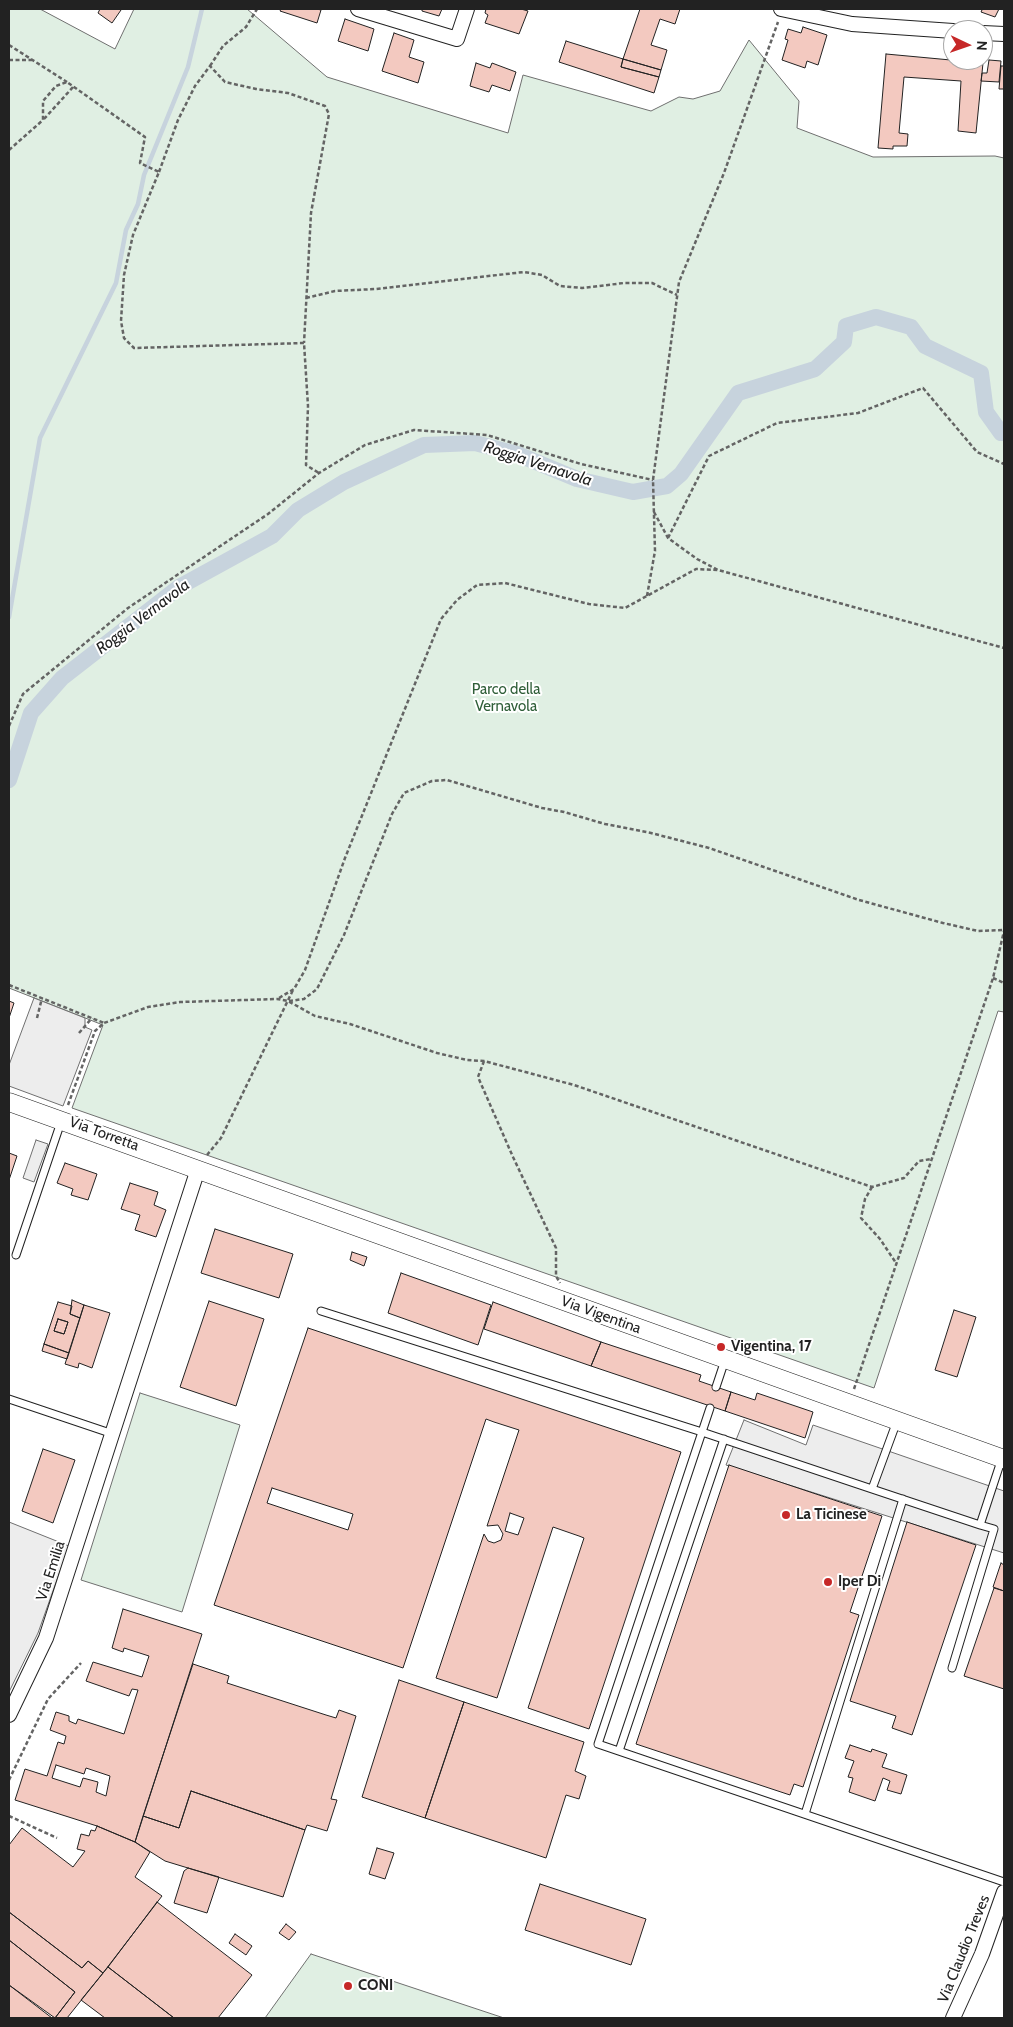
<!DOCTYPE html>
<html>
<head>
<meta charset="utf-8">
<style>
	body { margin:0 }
	#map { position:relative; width:1013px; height:2027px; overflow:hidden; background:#fff; font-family:Cabin,sans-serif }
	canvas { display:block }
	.frame { position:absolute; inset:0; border:10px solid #222; pointer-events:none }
	.north { position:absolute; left:943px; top:20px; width:50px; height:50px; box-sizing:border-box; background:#fff; border:1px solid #a7a7a7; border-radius:50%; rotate:93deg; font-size:14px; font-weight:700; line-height:20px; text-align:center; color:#222 }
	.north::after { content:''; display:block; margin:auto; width:18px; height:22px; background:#c62828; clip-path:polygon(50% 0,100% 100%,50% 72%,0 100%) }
</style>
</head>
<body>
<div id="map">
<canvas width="1013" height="2027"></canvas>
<div class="frame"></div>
<div class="north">N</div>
</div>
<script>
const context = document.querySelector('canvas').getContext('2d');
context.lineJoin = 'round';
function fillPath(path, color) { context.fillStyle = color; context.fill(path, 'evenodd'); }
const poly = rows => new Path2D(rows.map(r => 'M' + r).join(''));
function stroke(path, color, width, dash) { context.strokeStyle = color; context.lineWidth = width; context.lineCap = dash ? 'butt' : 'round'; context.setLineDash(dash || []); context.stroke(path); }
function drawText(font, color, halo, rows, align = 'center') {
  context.font = font + ' Cabin,sans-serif'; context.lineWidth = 4; context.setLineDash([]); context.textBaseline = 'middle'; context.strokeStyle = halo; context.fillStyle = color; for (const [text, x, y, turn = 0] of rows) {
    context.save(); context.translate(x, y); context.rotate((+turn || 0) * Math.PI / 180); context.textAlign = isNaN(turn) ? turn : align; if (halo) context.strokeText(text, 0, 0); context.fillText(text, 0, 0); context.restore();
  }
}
const green = poly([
	[9,9,40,9,115,49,134,9,247,9,327,77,508,133,523,75,651,111,679,97,693,99,720,91,749,40,799,101,797,128,873,157,995,156,1004,158,1004,1012,998,1011,874,1388,72,1108,103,1025,9,988,9,9],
	[140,1393,240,1425,182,1612,81,1580,140,1393],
	[311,1954,504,2018,265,2018,311,1954]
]);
const parking = poly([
	[34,998,85,1018,85,1027,92,1030,63,1106,9,1086,9,1065,34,998],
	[36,1140,48,1144,34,1182,23,1178,36,1140],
	[744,1420,806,1445,813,1425,1004,1491,1004,1553,726,1465,744,1420],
	[9,1522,69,1546,38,1633,9,1692,9,1522]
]);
const stream = poly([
	[9,617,40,438,116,283,126,230,138,204,144,175,188,67,202,9]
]);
const canal = poly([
	[9,780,31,713,62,678,179,587,272,536,298,510,344,482,424,445,475,443,517,454,577,479,633,492,667,486,681,474,738,393,815,369,844,342,846,326,876,317,911,327,925,346,981,373,986,412,1001,433,1004,433]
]);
const building = poly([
	[100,9,119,9,121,10,112,23,98,13,100,9],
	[281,9,317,9,321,10,317,23,280,11,281,9],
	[422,9,442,9,439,16,422,11,422,9],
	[486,9,521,9,528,11,519,34,485,23,488,15,485,13,486,9],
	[640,9,680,9,675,24,660,19,651,45,667,50,661,70,623,59,640,9],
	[980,9,999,9,995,17,981,12,982,10,980,9],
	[345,19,374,29,368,51,338,41,345,19],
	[803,27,827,35,818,65,807,61,805,68,782,60,788,40,785,39,788,29,801,33,803,27],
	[394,33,414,40,409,57,424,62,418,83,382,71,394,33],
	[566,41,623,59,621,67,659,77,654,93,559,62,566,41],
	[886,54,983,63,976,133,958,131,961,81,904,77,899,133,908,134,907,146,893,146,893,149,878,148,886,54],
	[623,59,661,70,659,77,621,67,623,59],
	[989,60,1001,61,999,82,981,81,982,73,987,73,989,60],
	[476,63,490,68,492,63,516,72,510,91,492,85,489,92,470,86,476,63],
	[1001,66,1004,66,1004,89,999,89,1001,66],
	[9,1001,14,1003,9,1018,9,1001],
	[9,1153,17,1156,9,1180,9,1153],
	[65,1163,97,1174,88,1200,71,1195,73,1189,57,1183,65,1163],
	[130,1183,158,1192,154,1205,166,1210,156,1237,135,1230,140,1215,121,1209,130,1183],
	[215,1229,293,1254,279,1298,201,1273,215,1229],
	[352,1252,367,1257,364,1266,350,1260,352,1252],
	[401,1273,491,1305,478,1345,388,1313,401,1273],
	[72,1300,84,1305,80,1318,70,1314,72,1300],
	[209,1301,264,1319,236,1406,180,1387,209,1301],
	[58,1302,72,1306,70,1314,80,1318,69,1353,44,1344,58,1302],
	[58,1319,68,1322,64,1334,54,1331,58,1319],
	[493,1302,601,1342,591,1366,484,1329,493,1302],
	[84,1305,110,1313,92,1368,79,1363,78,1368,65,1364,84,1305],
	[954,1310,976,1317,957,1377,935,1370,954,1310],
	[58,1319,68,1322,64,1334,54,1331,58,1319],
	[308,1328,681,1452,589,1729,528,1708,584,1538,579,1536,553,1527,497,1698,436,1678,484,1534,488,1541,494,1543,501,1540,503,1534,498,1525,487,1526,519,1430,494,1422,486,1419,403,1668,214,1605,308,1328],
	[272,1488,353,1514,348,1530,267,1503,272,1488],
	[510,1513,524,1518,518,1535,505,1531,510,1513],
	[601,1342,701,1375,699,1381,731,1392,725,1411,591,1366,601,1342],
	[44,1344,69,1353,67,1359,42,1351,44,1344],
	[731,1392,755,1400,757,1393,813,1412,805,1438,725,1411,731,1392],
	[43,1449,75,1460,53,1523,22,1511,43,1449],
	[729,1465,882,1516,850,1612,859,1615,803,1787,794,1784,790,1795,636,1744,729,1465],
	[907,1522,976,1545,912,1735,892,1728,896,1716,850,1701,907,1522],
	[1001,1563,1004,1565,1004,1591,993,1587,1001,1563],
	[994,1588,1004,1591,1004,1689,964,1676,994,1588],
	[123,1609,202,1634,135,1842,97,1826,15,1800,25,1769,47,1776,58,1742,64,1744,66,1736,50,1730,56,1712,69,1716,69,1721,76,1724,78,1719,124,1734,138,1690,132,1689,129,1696,86,1681,93,1662,142,1677,149,1656,124,1648,123,1652,112,1648,123,1609],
	[56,1765,84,1774,86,1768,110,1776,106,1796,96,1792,98,1782,83,1778,80,1787,52,1778,56,1765],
	[193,1664,229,1676,227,1683,326,1715,336,1718,339,1710,356,1716,331,1799,337,1800,327,1831,307,1825,305,1830,191,1791,179,1828,143,1816,193,1664],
	[399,1680,464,1702,425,1818,362,1797,399,1680],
	[464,1702,584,1742,575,1771,586,1776,579,1799,566,1795,546,1858,425,1818,464,1702],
	[850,1745,871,1752,872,1749,887,1754,882,1767,907,1775,901,1794,887,1790,890,1781,883,1778,875,1801,849,1792,853,1778,848,1777,854,1761,845,1758,850,1745],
	[191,1791,305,1830,283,1897,165,1861,135,1842,143,1816,179,1828,191,1791],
	[97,1826,135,1842,150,1852,135,1877,162,1896,103,1973,88,1961,82,1968,9,1912,9,1845,22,1828,73,1867,85,1851,77,1849,81,1834,89,1836,91,1830,95,1831,97,1826],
	[377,1848,394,1853,385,1879,369,1874,377,1848],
	[188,1868,219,1877,207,1913,174,1903,184,1871,188,1868],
	[540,1884,646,1919,631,1965,525,1930,540,1884],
	[157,1902,252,1975,218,2018,174,2018,108,1967,157,1902],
	[9,1912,82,1968,88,1961,103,1973,67,2018,55,2018,75,1992,9,1940,9,1912],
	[286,1924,296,1932,289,1940,279,1933,286,1924],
	[235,1934,252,1946,246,1955,229,1943,235,1934],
	[9,1940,75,1992,55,2018,9,1985,9,1940],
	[108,1967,174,2018,105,2018,81,2000,108,1967],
	[9,1985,52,2018,9,2018,9,1985]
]);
const path = poly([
	[9,45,67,82],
	[9,60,32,60],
	[210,66,223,46,246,27,257,9],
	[44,119,74,86],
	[9,150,43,120,43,101,56,86,67,82,145,137,140,163,159,172,133,235,124,275,121,321,124,338,134,348,304,343,308,406,306,465,319,473],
	[159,172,178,120,195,86,210,66,225,82,256,89,288,93,325,106,329,114,311,213,304,343],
	[306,298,335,291,376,289,524,272,542,275,560,286,582,288,624,283,652,283,677,295],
	[654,512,668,538,697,559,718,570,1004,648],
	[668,538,709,456,777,423,858,413,923,388,977,452,1004,464],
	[647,596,655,551,653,480,679,282,724,173,778,22],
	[9,726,23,694,128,608,268,514,319,473,365,445,414,430,487,435,581,464,653,480],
	[993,978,1004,983],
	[9,985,104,1023],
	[279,998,294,989,305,970,345,858,441,619,457,600,477,585,505,583,589,604,625,608,696,569,718,570],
	[289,1001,304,999,317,989,344,935,392,814,404,793,432,781,447,780,542,808,564,812,605,824,651,833,709,848,859,900,943,923,978,931,1004,930],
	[37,1018,42,998],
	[79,1033,92,1018],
	[484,1061,478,1077,513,1157,556,1248,556,1276,560,1283],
	[68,1105,95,1031,104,1023,148,1007,180,1002,277,999,288,1001,315,1016,350,1024,437,1053,467,1060,484,1061,574,1085,872,1187,904,1178,919,1161,931,1159],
	[207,1155,221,1138,293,990],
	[872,1187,865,1199,861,1218,880,1239,896,1263],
	[854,1389,993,978,1004,931],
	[9,1780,48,1699,81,1663],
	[9,1816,57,1838]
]);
const service = poly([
	[16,1255,61,1122],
	[321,1311,702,1432,872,1489,897,1421],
	[716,1387,725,1360],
	[9,1399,113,1434],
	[710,1408,598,1744,1004,1882],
	[872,1489,980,1525,1002,1458],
	[952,1668,994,1529,980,1525],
	[619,1751,724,1439],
	[805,1814,903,1499]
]);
const minor = poly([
	[358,9,457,39,467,9],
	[781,9,852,24,953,31],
	[983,33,1004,34],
	[9,1715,46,1638,198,1169],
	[953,2018,982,1954,1004,1892]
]);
const tertiary = poly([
	[9,1102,1004,1459]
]);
const markers = [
	[721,1347,5,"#c62828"],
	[786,1515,5,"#c62828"],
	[828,1582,5,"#c62828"],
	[348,1986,5,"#c62828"]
];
const parkNames = [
	["Parco della",506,690],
	["Vernavola",506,707]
];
const streetNames = [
	["Via Torretta",104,1134,20],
	["Via Vigentina",601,1315,20],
	["Via Emilia",51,1571,-72],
	["Via Claudio Treves",964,1949,-68]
];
const poiNames = [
	["Vigentina, 17",731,1347],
	["La Ticinese",796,1515],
	["Iper Di",838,1582],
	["CONI",358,1986]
];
const waterNames = [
	["Roggia Vernavola",538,464,18],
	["Roggia Vernavola",143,617,-37]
];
fillPath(green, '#e0efe3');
stroke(green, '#6f6f6f', 1);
fillPath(parking, '#ededed');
stroke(parking, '#6f6f6f', 1);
stroke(stream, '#c7d3dd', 4.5);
stroke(canal, '#c7d3dd', 16);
fillPath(building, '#f3c9c0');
stroke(building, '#222', 1);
stroke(service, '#222', 9);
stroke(minor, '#222', 16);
stroke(tertiary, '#222', 19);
stroke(path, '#646464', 2.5, [4, 2.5]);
stroke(service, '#fff', 7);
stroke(minor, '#fff', 14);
stroke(tertiary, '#fff', 18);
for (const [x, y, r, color] of markers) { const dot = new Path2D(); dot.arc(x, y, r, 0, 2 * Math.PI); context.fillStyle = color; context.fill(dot); stroke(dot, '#fff', 2); }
drawText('15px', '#2f5e38', '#fff', parkNames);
drawText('15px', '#222', '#fff', streetNames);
drawText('bold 15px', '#222', '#fff', poiNames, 'left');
drawText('italic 16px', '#222', '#fff', waterNames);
</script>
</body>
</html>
